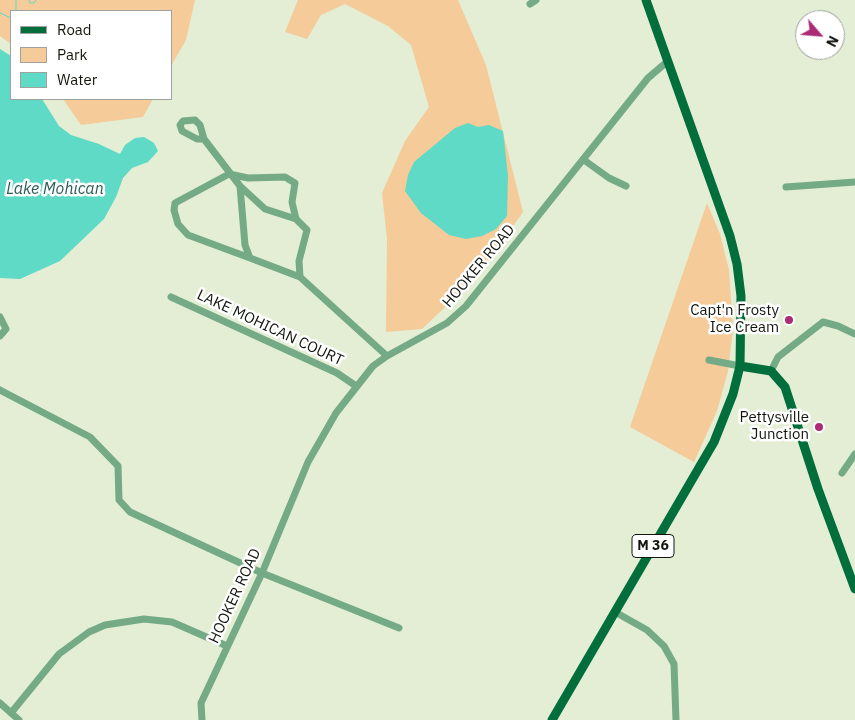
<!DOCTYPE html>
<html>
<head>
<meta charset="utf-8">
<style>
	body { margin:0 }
	#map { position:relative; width:855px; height:720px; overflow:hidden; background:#e3eed5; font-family:"IBM Plex Sans",sans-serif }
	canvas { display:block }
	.legend { position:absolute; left:10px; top:10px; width:162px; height:90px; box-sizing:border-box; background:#fff; border:1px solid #a0a29e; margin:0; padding:6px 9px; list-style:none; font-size:15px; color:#12160d }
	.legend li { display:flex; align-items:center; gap:10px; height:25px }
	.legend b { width:25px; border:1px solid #a0a29e }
	.north { position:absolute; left:795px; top:10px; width:50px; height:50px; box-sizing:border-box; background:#fff; border:1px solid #a0a29e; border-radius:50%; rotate:117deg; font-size:14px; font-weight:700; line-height:20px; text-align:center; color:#12160d }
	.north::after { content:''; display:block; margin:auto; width:18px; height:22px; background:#ad2a74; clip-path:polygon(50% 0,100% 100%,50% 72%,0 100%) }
</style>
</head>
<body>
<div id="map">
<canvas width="855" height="720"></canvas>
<ul class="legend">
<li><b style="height:6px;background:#026e3b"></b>Road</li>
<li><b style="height:14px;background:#f4cb99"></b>Park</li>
<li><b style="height:14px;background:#5edac6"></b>Water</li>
</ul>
<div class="north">N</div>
</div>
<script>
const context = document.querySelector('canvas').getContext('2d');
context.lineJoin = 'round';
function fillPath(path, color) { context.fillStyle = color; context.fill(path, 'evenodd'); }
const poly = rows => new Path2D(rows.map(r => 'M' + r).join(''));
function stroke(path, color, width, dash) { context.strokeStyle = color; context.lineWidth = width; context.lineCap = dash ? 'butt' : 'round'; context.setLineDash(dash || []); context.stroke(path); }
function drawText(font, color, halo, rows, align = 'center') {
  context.font = font + ' "IBM Plex Sans",sans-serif'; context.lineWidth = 5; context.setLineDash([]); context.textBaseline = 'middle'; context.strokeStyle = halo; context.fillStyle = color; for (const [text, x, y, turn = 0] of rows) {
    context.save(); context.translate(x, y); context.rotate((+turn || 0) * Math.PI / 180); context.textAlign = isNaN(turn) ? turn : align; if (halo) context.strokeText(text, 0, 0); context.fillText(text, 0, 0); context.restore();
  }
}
const green = poly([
	[0,0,195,0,186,40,171,66,171,11,11,11,11,44,0,36],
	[298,0,458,0,486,65,523,212,478,276,422,329,386,332,387,239,382,193,405,141,429,107,411,45,388,26,345,4,321,15,307,39,285,32],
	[63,99,153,99,143,117,81,125],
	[707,203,720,234,729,270,733,329,728,371,717,411,694,462,630,427]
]);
const water = poly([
	[0,49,11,56,11,99,42,99,59,126,71,135,99,144,120,154,125,145,135,138,144,137,154,143,158,151,148,162,132,168,123,178,116,197,104,219,60,261,20,279,0,278],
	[468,123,478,127,489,125,503,131,508,176,507,216,496,229,482,236,466,239,449,235,421,213,405,191,408,175,414,162,455,128]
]);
const stream = poly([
	[29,0,30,3,34,3,36,0],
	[16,11,16,0],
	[0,13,11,18]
]);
const minor = poly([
	[530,4,536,0],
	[204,139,200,125,195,120,183,121,180,125,182,131,197,139,204,139,240,186,245,245,250,258,300,277,387,356],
	[584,160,609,178,626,186],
	[240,186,265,209,296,219,307,230,299,261,300,277],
	[786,187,855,182],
	[250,258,188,235,178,224,174,210,175,203,229,174,248,178,285,177,295,183,292,202,296,219],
	[171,297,337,373,356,386],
	[0,317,6,329,0,336],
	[709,360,740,366],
	[771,371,778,357,823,322,838,326,855,334],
	[0,390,90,437,118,466,119,500,130,512,262,573,399,628],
	[842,473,855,454],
	[615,612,647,630,664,646,674,664,676,720],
	[0,703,19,720],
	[11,713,59,654,89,632,105,625,144,619,172,622,227,646],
	[202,720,201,703,262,573,308,462,336,413,373,366,387,356,447,323,466,306,648,78,668,61]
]);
const major = poly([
	[740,366,771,371,785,387,818,489,855,589],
	[552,720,714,442,733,394,740,366,741,296,737,264,730,236,646,0]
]);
const markers = [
	[789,320,5,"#ad2a74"],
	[819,427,5,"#ad2a74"]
];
const shields = [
	[653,546,42]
];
const shieldNames = [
	["M 36",653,546]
];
const streetNames = [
	["HOOKER ROAD",479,266,-50],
	["LAKE MOHICAN COURT",270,328,25],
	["HOOKER ROAD",235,596,-65]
];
const poiNames = [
	["Capt'n Frosty",779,311],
	["Ice Cream",779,328],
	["Pettysville",809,418],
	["Junction",809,435]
];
const waterNames = [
	["Lake Mohican",55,189]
];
fillPath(green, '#f4cb99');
fillPath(water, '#5edac6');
stroke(stream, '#5edac6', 1);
stroke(minor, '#74aa85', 7);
stroke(major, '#026e3b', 9);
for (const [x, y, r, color] of markers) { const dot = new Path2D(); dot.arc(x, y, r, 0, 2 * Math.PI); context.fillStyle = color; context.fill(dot); stroke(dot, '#fff', 2); }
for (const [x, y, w] of shields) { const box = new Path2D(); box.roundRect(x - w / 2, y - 11.5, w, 23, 4); context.fillStyle = '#fff'; context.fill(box); stroke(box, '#12160d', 1); }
drawText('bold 14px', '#12160d', null, shieldNames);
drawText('15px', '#12160d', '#fff', streetNames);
drawText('15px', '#12160d', '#fff', poiNames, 'right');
drawText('italic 16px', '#2a5e55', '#fff', waterNames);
</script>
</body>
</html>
